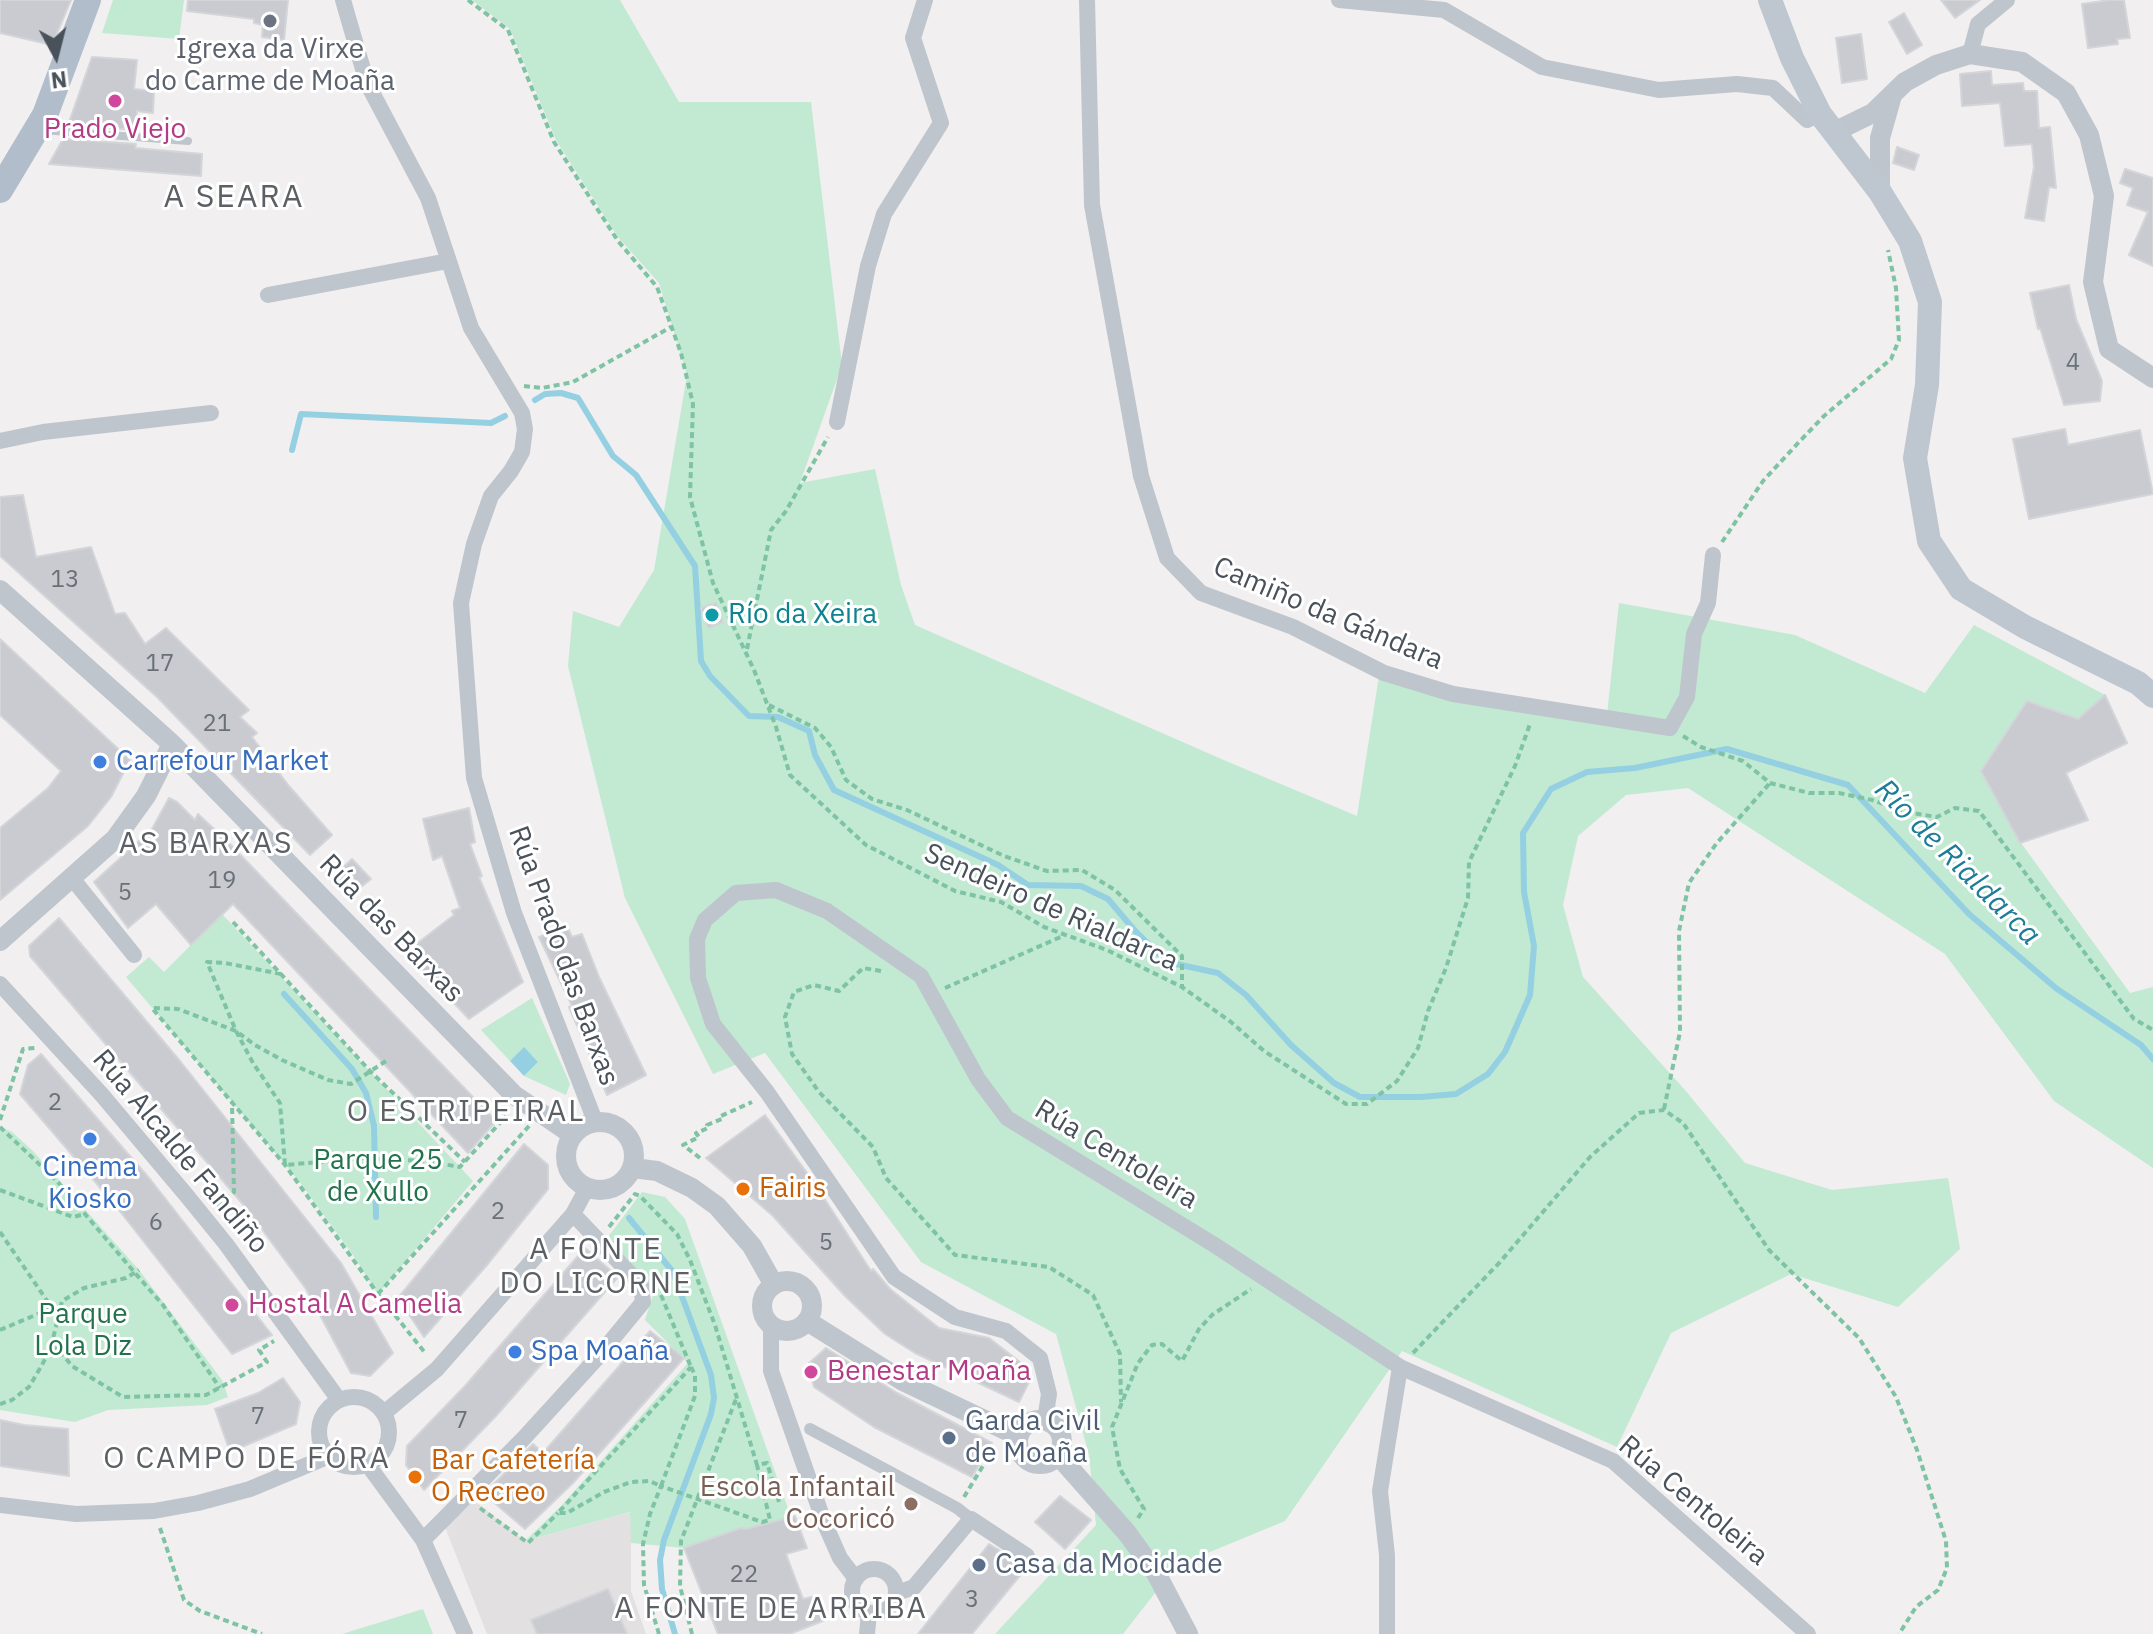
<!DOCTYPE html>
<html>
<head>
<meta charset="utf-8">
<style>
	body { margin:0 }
	#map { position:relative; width:2153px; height:1634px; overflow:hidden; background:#f1efef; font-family:"IBM Plex Sans",sans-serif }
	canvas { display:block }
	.north { position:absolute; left:16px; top:16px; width:80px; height:80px; -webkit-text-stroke:6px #fff; paint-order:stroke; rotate:173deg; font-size:22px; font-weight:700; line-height:32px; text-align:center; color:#49515a }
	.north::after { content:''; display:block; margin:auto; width:28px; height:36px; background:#49515a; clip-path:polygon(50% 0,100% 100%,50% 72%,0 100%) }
</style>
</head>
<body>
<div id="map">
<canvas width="2153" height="1634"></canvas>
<div class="north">N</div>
</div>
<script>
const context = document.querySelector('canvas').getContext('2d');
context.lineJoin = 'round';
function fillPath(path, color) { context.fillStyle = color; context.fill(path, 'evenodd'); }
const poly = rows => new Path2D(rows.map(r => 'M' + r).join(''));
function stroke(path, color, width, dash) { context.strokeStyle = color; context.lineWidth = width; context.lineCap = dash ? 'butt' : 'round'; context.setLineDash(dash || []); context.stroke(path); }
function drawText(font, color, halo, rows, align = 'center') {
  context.font = font + ' "IBM Plex Sans",sans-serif'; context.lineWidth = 6; context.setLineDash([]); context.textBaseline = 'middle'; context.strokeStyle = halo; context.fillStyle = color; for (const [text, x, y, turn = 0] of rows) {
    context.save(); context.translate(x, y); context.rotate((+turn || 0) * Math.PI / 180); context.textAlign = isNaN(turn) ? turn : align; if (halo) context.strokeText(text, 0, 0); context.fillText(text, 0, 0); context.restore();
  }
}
const education = poly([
	[472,1499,525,1541,631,1512,631,1591,646,1634,487,1634,445,1527]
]);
const green = poly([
	[113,0,184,0,179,39,102,33],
	[472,0,620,0,679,102,811,102,842,365,800,483,875,469,901,585,915,625,1226,761,1357,816,1379,676,1607,715,1619,603,1795,635,1925,693,1974,625,2105,695,2127,743,2066,773,2088,820,2021,843,2130,993,2153,987,2153,1168,2054,1101,1945,954,1688,788,1626,795,1578,836,1563,905,1583,977,1685,1090,1745,1163,1832,1190,1948,1178,1960,1249,1898,1307,1791,1274,1671,1333,1617,1447,1402,1351,1285,1521,1176,1566,1123,1634,995,1634,1096,1525,1089,1455,1056,1334,921,1262,765,1053,713,1074,625,898,568,666,573,611,619,627,654,570,687,375,659,283,618,237,556,140,510,29],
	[222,914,473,1181,378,1294,353,1255,299,1181,126,977,149,957,164,972],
	[532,998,570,1084,566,1095,524,1076,538,1062,524,1048,510,1061,481,1030],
	[0,1127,12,1132,33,1151,139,1270,222,1380,228,1397,207,1405,108,1410,75,1422,0,1410],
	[642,1192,665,1197,685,1219,791,1517,746,1529,741,1528,684,1548,631,1543,630,1512,525,1541,561,1506,688,1363,645,1320,654,1292,608,1237],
	[423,1609,433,1634,342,1634]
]);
const water = poly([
	[524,1047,538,1062,524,1076,510,1061]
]);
const stream = poly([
	[535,400,545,394,561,393,578,398,613,456,636,475,695,566,701,661,710,676,749,716,778,717,809,731,815,755,834,790,998,865,1028,885,1081,886,1108,899,1136,932,1167,962,1218,973,1246,995,1291,1045,1334,1083,1360,1097,1421,1097,1456,1094,1488,1074,1505,1052,1530,995,1534,946,1524,892,1523,833,1551,789,1587,772,1635,768,1727,749,1848,785,1969,914,2057,989,2141,1045,2153,1059],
	[292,450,301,414,491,423,505,416],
	[284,994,352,1069,366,1093,374,1126,376,1217],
	[629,1218,673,1272,711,1375,714,1398,711,1414,664,1540,660,1560,662,1589,675,1634]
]);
const building = poly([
	[0,0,71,0,52,45,0,33,0,0],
	[188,0,288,0,284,40,262,37,263,25,254,23,254,19,187,11,188,0],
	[1941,0,1980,0,1955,18,1941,0],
	[2110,0,2124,0,2130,38,2117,39,2118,44,2088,48,2082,4,2110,0],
	[1904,13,1922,45,1907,54,1889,22,1904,13],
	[1861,34,1867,79,1842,83,1836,38,1861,34],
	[92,57,137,60,134,89,154,91,153,113,137,111,136,130,68,125,92,57],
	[1991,71,1992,85,2023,83,2024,91,2037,91,2039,128,2050,127,2056,188,2049,187,2044,221,2025,218,2034,167,2032,144,2005,146,2000,103,1962,106,1960,74,1991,71],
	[63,139,136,144,135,148,202,154,201,176,49,164,63,139],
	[1897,147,1919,155,1914,170,1893,163,1897,147],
	[2125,169,2153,178,2153,266,2129,255,2148,212,2127,205,2133,188,2120,183,2125,169],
	[2069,285,2076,319,2102,381,2100,401,2064,405,2040,328,2038,329,2030,293,2069,285],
	[2065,429,2068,445,2140,430,2153,494,2029,519,2013,439,2065,429],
	[23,495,36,557,91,547,115,614,125,613,145,644,166,628,249,710,240,717,257,733,252,737,289,786,332,835,310,855,157,697,0,556,0,497,23,495],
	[716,603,723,622,708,628,701,608,716,603],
	[0,639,130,760,111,797,88,826,0,900,0,828,48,788,61,771,0,715,0,639],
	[2105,695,2127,743,2066,773,2088,820,2020,843,1981,771,2027,701,2078,719,2105,695],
	[169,798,177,802,195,820,198,814,230,844,496,1121,468,1153,233,904,191,945,156,904,128,928,94,882,152,829,169,798],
	[469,808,475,842,470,844,482,876,479,877,523,982,469,1019,406,952,454,915,452,911,460,908,442,856,433,860,423,819,469,808],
	[352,859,371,879,350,896,332,878,352,859],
	[59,918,180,1061,341,1263,393,1353,370,1376,351,1373,306,1289,247,1209,30,956,29,946,59,918],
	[567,926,572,937,582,934,599,977,646,1075,607,1095,569,1007,572,1006,539,937,567,926],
	[41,1054,150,1179,272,1335,232,1354,115,1205,20,1094,28,1065,41,1054],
	[765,1115,815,1184,871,1271,873,1269,890,1289,939,1328,989,1338,1025,1366,1030,1380,1019,1402,915,1353,885,1334,845,1296,773,1216,706,1158,765,1115],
	[524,1144,548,1165,548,1189,487,1265,424,1337,398,1298,524,1144],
	[585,1248,618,1277,496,1416,424,1490,406,1465,407,1446,465,1386,585,1248],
	[650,1331,684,1358,573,1483,525,1529,484,1494,533,1444,543,1453,650,1331],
	[826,1348,897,1393,992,1443,972,1477,874,1427,814,1387,808,1364,826,1348],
	[283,1378,300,1402,296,1424,230,1452,215,1409,258,1393,283,1378],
	[0,1420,24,1425,68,1429,69,1476,0,1466,0,1420],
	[1060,1496,1091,1520,1065,1549,1035,1522,1060,1496],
	[795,1516,807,1548,786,1554,803,1599,816,1596,825,1620,790,1634,718,1634,684,1548,741,1528,746,1529,795,1516],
	[989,1544,1027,1567,972,1634,918,1634,989,1544],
	[608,1589,627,1634,537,1634,531,1620,608,1589]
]);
const path = poly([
	[468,0,508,30,554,142,618,241,657,287,681,353,693,404,690,497,713,583,754,670,776,727,790,775,866,845,955,891,1001,902,1044,927,1107,950,1182,987,1231,1022,1264,1051,1346,1104,1367,1104,1397,1081,1418,1048,1428,1011,1446,968,1468,898,1469,862,1515,766,1530,724],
	[524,386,542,388,573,382,671,327],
	[1722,542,1763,481,1799,442,1824,416,1891,359,1899,340,1896,288,1888,250],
	[747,649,771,530,786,511,828,437],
	[769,705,815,728,831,747,846,780,872,799,907,810,1004,856,1047,871,1082,870,1115,890,1182,956,1182,987],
	[1683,736,1701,747,1743,761,1770,783,1809,793,1839,793,1872,800,1906,812,1937,817,1955,808,1979,811,2134,1019,2153,1030],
	[233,922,371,1072,465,1162],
	[881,971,863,968,839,991,814,985,794,992,785,1017,792,1054,819,1092,873,1147,886,1178,955,1255,1049,1267,1093,1295,1120,1354,1121,1402],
	[281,974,225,963,207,962,236,1031,253,1063,280,1103,285,1165,365,1158,425,1161,460,1167,506,1116],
	[945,988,1065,935],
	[386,1061,351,1084,328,1080,282,1060,255,1045,236,1031,178,1009,152,1008,285,1165,378,1294,426,1354],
	[1664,1109,1680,1032,1679,931,1689,883,1716,844,1770,783],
	[0,1120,23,1049,35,1048],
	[0,1127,57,1181,135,1273,163,1305,220,1388],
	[700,1158,683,1145,699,1137,696,1133,708,1128,707,1125,722,1119,721,1116,752,1102],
	[0,1190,73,1217,85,1214],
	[218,1207,234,1192,232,1103],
	[609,1227,635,1194,640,1196,677,1234,690,1260,715,1325,757,1465],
	[0,1232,52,1308],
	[378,1294,529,1126],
	[661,1295,691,1367],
	[0,1330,52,1308,59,1309],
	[51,1347,59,1350,72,1366,123,1397,206,1395,267,1362,259,1350,274,1341],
	[1413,1353,1500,1262,1590,1157,1639,1113,1664,1110,1683,1123,1769,1250,1859,1338,1896,1397,1917,1450,1946,1541,1947,1568,1938,1590,1916,1607,1899,1634],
	[691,1367,695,1375,695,1396,661,1486,649,1481,631,1482,604,1492,567,1513,558,1513,691,1367],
	[0,1404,12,1400,29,1387,42,1365,51,1347,62,1301,84,1288,126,1278,139,1270],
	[964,1497,995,1446],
	[480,1508,528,1543,558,1513],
	[1138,1518,1144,1509,1120,1469,1112,1427,1138,1363,1152,1345,1162,1344,1182,1361,1199,1329,1212,1315,1251,1289],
	[160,1528,184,1600,200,1611,262,1634],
	[659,1634,644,1585,643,1544,650,1514,661,1486,762,1522,770,1520,757,1465,767,1463,780,1505],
	[692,1634,680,1586,681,1541,736,1399]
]);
const service = poly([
	[42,130,188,141]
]);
const pedestrian = poly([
	[810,1429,957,1508,971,1519]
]);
const minor = poly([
	[343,0,367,83,428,198,471,328,522,413,525,429,522,452,511,471,491,496,474,544,461,603,474,778,514,913,595,1121],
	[1087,0,1092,205,1141,476,1167,558,1201,593,1293,627,1384,673,1453,694,1670,728,1687,697,1694,634,1708,603,1713,555],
	[1339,0,1444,10,1542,67,1659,90,1737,84,1773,88,1807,120,1820,114],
	[1970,54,1978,24,2007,0],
	[268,295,448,261],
	[837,422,868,266,884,214,941,123,913,38,925,0],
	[0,441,43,432,211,413],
	[71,877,134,955],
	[0,984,102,1095,187,1196,226,1244,339,1400],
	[771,1326,771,1371,824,1522,840,1558,856,1579],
	'319 1432a35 35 0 1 1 70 0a35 35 0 1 1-70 0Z',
	[384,1413,437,1369,573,1214,587,1188],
	[1045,1420,1049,1394,1040,1358,1006,1331,955,1317,894,1277,767,1092,713,1024,698,978,697,939,705,920,736,893,776,890,827,911,921,976,978,1079,1007,1118,1213,1244,1400,1367,1613,1461,1808,1634],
	[368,1465,423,1540,465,1634],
	[0,1505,76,1514,154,1511,198,1503,250,1489,329,1456],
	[423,1540,524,1438,597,1358,643,1302,641,1285,573,1214],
	'852 1591a22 22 0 1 1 44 0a22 22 0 1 1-44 0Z',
	[897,1593,914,1587,971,1519,1027,1556],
	[867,1634,869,1613],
	[1387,1634,1387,1555,1380,1491,1400,1367]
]);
const tertiary = poly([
	[1834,132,1873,113,1905,82,1936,65,1970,54,2022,62,2066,93,2089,135,2104,196,2093,282,2109,349,2153,378],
	[1880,192,1880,138,1891,99],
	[0,590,172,744,514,1095,573,1135],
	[0,941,115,839,146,796,172,744],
	'566 1156a34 34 0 1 1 68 0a34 34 0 1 1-68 0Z',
	[633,1168,657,1171,692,1188,717,1206,752,1246,774,1285],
	'762 1306a25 25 0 1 1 50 0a25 25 0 1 1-50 0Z',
	[807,1321,903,1381,1018,1436],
	'1018 1442a22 22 0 1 1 44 0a22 22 0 1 1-44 0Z',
	[1058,1455,1127,1533,1156,1573,1188,1634]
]);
const secondary = poly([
	[1770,0,1792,58,1820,114,1880,192,1910,241,1930,302,1927,385,1915,458,1929,541,1961,589,2025,627,2138,683,2153,696]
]);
const primary = poly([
	[0,190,45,115,88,0]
]);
const markers = [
	[270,21,8,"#6b7280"],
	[115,101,8,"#d1479c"],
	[712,615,8,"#0f9aa8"],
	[100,762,8,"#3f7fe0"],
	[90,1139,8,"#3f7fe0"],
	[743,1189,8,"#e8710a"],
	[232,1305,8,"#d1479c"],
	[515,1352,8,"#3f7fe0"],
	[811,1372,8,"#d1479c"],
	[949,1438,8,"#5c6f8a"],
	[415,1477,8,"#e8710a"],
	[911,1504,8,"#8d6e63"],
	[979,1565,8,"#5c6f8a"]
];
const numberNames = [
	["4",2073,363],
	["13",65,580],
	["17",160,664],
	["21",217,724],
	["19",222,881],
	["5",125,893],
	["2",55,1103],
	["2",498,1212],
	["6",156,1223],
	["5",826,1243],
	["7",258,1417],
	["7",461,1421],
	["22",744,1575],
	["3",972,1600]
];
const worshipNames = [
	["Igrexa da Virxe",270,50],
	["do Carme de Moaña",270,82]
];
const hotelNames = [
	["Prado Viejo",115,130,"center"],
	["Hostal A Camelia",248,1305],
	["Benestar Moaña",827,1372]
];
const streetNames = [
	["Camiño da Gándara",1328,614,23],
	["Sendeiro de Rialdarca",1051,908,24],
	["Rúa das Barxas",391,929,46],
	["Rúa Prado das Barxas",563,956,70],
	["Rúa Alcalde Fandiño",180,1152,50],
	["Rúa Centoleira",1116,1155,31],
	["Rúa Centoleira",1693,1501,40]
];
const cultureNames = [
	["Río da Xeira",728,615]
];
const shopNames = [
	["Carrefour Market",116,762],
	["Cinema",90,1168,"center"],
	["Kiosko",90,1200,"center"],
	["Spa Moaña",531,1352]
];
const parkNames = [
	["Parque 25",378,1161],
	["de Xullo",378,1193],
	["Parque",83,1315],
	["Lola Diz",83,1347]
];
const foodNames = [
	["Fairis",759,1189],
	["Bar Cafetería",431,1461],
	["O Recreo",431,1493]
];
const serviceNames = [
	["Garda Civil",965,1422],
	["de Moaña",965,1454],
	["Casa da Mocidade",995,1565]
];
const educationNames = [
	["Escola Infantail",895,1488],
	["Cocoricó",895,1520]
];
const neighbourhoodNames = [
	["AS BARXAS",206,844],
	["O ESTRIPEIRAL",466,1112],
	["A FONTE",596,1250],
	["DO LICORNE",596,1284],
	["O CAMPO DE FÓRA",247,1459],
	["A FONTE DE ARRIBA",771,1609]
];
const waterNames = [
	["Río de Rialdarca",1957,863,45]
];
const quarterNames = [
	["A SEARA",234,198]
];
fillPath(education, '#e2e0e0');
fillPath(green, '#c2e9d2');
fillPath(water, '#94d0e1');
stroke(stream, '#94d0e1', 6);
fillPath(building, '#c9cbd1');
stroke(building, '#d3d5d9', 2);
stroke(path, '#7ec3a3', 4, [6, 4]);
stroke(service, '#bfc5cc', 8);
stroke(pedestrian, '#bfc5cc', 12);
stroke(minor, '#bfc5cc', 16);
stroke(tertiary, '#bfc5cc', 20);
stroke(secondary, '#bec7d0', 24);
stroke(primary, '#b1bdca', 26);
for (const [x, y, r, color] of markers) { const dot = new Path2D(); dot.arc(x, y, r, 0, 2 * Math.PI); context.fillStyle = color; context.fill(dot); stroke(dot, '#fff', 3); }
drawText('24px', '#697078', null, numberNames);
drawText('28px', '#5b616d', '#fff', worshipNames);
drawText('28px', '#b23c85', '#fff', hotelNames, 'left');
drawText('28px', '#49515a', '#fff', streetNames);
drawText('28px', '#0d838f', '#fff', cultureNames, 'left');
drawText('28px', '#366cbe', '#fff', shopNames, 'left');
drawText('28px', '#22734c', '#fff', parkNames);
drawText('28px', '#c56008', '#fff', foodNames, 'left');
drawText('28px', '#4e5e75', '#fff', serviceNames, 'left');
drawText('28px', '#785e54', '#fff', educationNames, 'right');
context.letterSpacing = '2px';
drawText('30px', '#5c5f63', '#fff', neighbourhoodNames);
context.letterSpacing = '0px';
drawText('italic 30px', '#1d7c98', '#fff', waterNames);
context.letterSpacing = '2px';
drawText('32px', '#5c5f63', '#fff', quarterNames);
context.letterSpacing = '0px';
</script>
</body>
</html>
